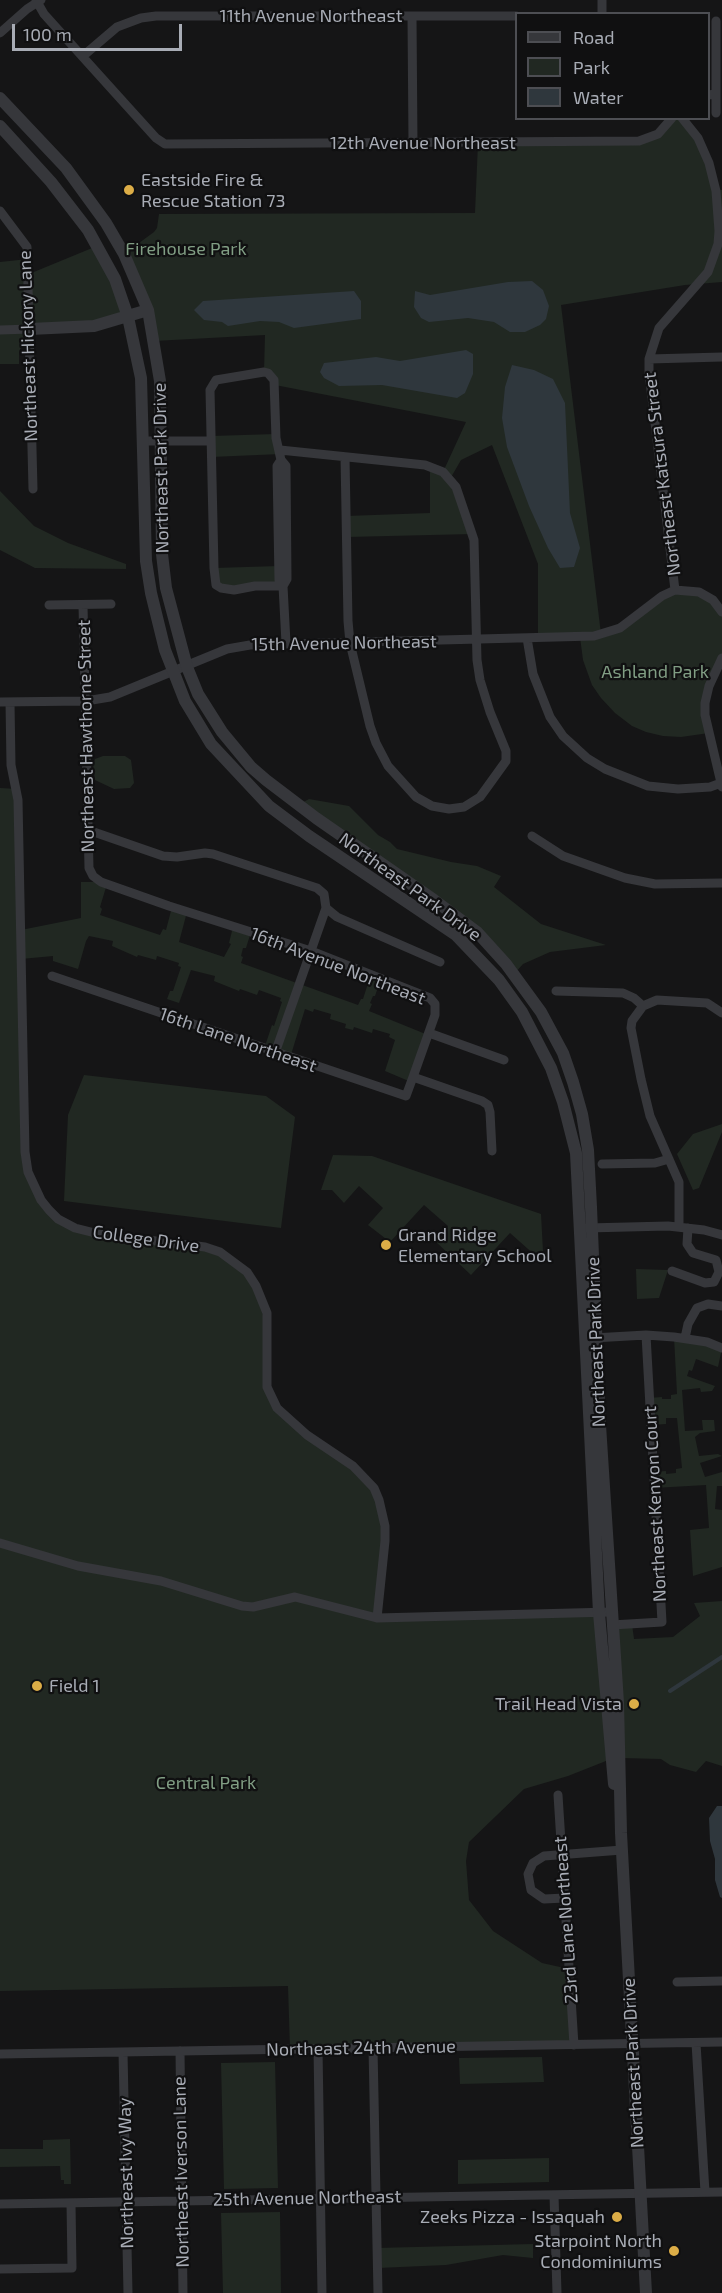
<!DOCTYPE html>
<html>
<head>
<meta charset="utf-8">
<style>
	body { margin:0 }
	#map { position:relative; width:722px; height:2293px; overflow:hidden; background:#151516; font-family:"Exo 2",sans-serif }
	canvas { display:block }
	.legend { position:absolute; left:515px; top:12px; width:195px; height:108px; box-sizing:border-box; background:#101011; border:2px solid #4d4e53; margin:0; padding:8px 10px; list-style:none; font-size:18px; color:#a8acb5 }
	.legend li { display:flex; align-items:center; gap:12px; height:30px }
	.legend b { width:30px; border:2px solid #4d4e53 }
	.scale { position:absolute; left:12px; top:24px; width:170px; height:27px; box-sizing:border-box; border:3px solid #a8acb5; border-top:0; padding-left:8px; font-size:18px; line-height:21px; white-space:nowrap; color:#a8acb5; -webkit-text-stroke:4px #101011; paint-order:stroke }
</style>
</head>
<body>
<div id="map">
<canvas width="722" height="2293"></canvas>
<ul class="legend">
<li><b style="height:8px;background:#36373b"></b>Road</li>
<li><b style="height:16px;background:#212822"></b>Park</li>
<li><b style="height:16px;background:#2f373d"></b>Water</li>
</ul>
<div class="scale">100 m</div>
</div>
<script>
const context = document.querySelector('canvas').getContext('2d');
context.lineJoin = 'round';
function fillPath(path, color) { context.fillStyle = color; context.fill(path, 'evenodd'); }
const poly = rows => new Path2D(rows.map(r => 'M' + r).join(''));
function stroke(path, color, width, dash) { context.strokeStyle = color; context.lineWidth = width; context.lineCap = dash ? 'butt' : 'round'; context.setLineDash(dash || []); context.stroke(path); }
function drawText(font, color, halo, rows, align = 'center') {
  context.font = font + ' "Exo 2",sans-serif'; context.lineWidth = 4.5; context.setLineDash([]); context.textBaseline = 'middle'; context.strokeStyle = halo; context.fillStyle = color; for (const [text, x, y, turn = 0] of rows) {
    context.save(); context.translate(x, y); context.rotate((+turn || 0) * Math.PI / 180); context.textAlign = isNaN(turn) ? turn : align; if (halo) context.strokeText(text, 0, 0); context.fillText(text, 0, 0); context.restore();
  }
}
const green = poly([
	[672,119,682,119,690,127,716,190,722,190,722,282,685,285,561,305,601,634,675,590,699,592,722,612,722,658,709,686,709,733,681,737,663,736,646,732,632,726,615,713,601,698,592,685,583,660,580,637,538,637,538,564,492,445,461,460,450,479,473,534,347,537,346,516,430,513,430,466,443,472,466,422,275,385,264,372,265,335,154,341,124,254,154,232,157,228,159,214,475,213,478,143,649,139],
	[97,246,128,317,23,330,24,343,19,351,19,364,0,364,0,262,28,259,29,274],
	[276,434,281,454,211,457,211,436],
	[0,491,34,526,68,543,126,564,126,569,35,568,0,550],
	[279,566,283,586,221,588,214,568],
	[103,756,125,756,131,760,134,783,130,788,114,789,95,780,93,764,95,759],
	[0,788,17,789,21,930,81,918,81,882,101,882,107,884,100,907,102,909,100,915,160,935,163,929,166,930,172,907,187,912,179,942,224,957,231,944,229,943,233,927,251,932,246,948,243,948,241,956,243,957,241,963,358,1005,361,999,363,999,371,974,381,978,375,996,373,996,370,1003,372,1004,369,1011,428,1035,411,1082,385,1071,395,1040,389,1037,390,1034,373,1029,372,1033,354,1027,353,1030,345,1028,346,1024,330,1019,331,1014,314,1009,313,1012,305,1009,290,1058,264,1049,272,1025,274,1026,282,1002,280,1001,281,998,259,990,257,995,240,989,239,991,214,981,215,976,191,970,179,1003,167,999,170,991,173,991,181,967,178,966,179,963,157,956,156,960,138,955,137,957,112,946,113,941,89,936,86,941,78,969,53,961,53,956,21,959,25,1152,41,1200,75,1228,205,1247,247,1272,262,1298,267,1387,277,1407,363,1474,383,1515,377,1618,599,1613,611,1759,568,1776,524,1789,469,1842,466,1861,469,1900,493,1931,542,1963,569,1969,574,2045,290,2049,288,1986,0,1991],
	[309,799,349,806,378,835,390,842,397,849,451,862,477,866,501,876,494,887,541,924,606,945,550,952,523,964,514,974,477,932,298,805],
	[84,1075,266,1096,295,1117,281,1228,64,1201,68,1115],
	[722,1124,722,1132,699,1188,693,1190,677,1154,693,1134],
	[333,1155,372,1156,541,1214,543,1251,537,1257,510,1233,471,1275,435,1241,448,1226,424,1205,390,1242,368,1225,383,1208,359,1186,344,1203,332,1190,321,1190],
	[636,1269,668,1270,659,1298,637,1299],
	[674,1337,722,1348,718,1367,696,1359,692,1371,689,1370,687,1376,715,1386,712,1391,701,1392,700,1388,682,1390,685,1431,703,1430,702,1420,714,1420,715,1431,700,1433,695,1437,699,1456,718,1454,722,1456,700,1463,705,1477,722,1472,722,1486,717,1486,715,1509,722,1510,722,1567,693,1576,690,1530,709,1528,706,1485,654,1488,653,1472,666,1471,666,1474,676,1473,676,1469,682,1468,677,1418,666,1418,666,1424,651,1425,649,1398,662,1397,662,1399,671,1399,671,1395,677,1394],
	[722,1601,722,1766,706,1761,696,1772,670,1765,661,1759,621,1758,612,1625,632,1624,634,1639,673,1637,700,1616,694,1603],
	[542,2057,544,2082,460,2084,459,2058],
	[275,2062,278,2188,224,2189,221,2063],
	[70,2139,71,2184,64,2184,64,2180,61,2180,60,2166,0,2167,0,2149,43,2149,43,2140],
	[549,2158,549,2182,458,2184,458,2160],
	[280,2212,281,2293,223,2293,221,2213],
	[533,2244,533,2258,503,2255,446,2265,378,2268,377,2248]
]);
const water = poly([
	[532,281,543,290,549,306,546,319,540,325,525,332,510,332,494,322,468,318,429,322,421,318,414,307,415,291,430,295,508,282],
	[354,291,361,301,361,319,294,328,279,322,260,321,228,326,222,322,204,320,194,310,203,301],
	[466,350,473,354,473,374,465,393,457,398,382,385,339,386,324,378,320,372,324,363,376,357,400,361],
	[512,365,534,370,553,379,565,403,570,513,580,548,574,567,560,568,548,548,529,506,507,447,502,418,505,387],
	[717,1806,722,1806,722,1898,720,1897,715,1880,715,1859,710,1841,709,1818]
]);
const stream = poly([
	[670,1691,722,1657]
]);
const minor = poly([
	[36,0,44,14,127,106,156,138,165,144,639,141,658,134,672,118],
	[602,14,602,0],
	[412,16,413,144],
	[0,33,27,9,41,0],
	[83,56,117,27,141,18,156,16,516,16],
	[716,94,716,113],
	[708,95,716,94,716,21],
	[682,118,698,138,709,163,716,191,719,231,718,244,708,272,659,328,649,359,649,373,675,590,699,592,713,600,722,612],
	[0,211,27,247,33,489],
	[0,330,30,329],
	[649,359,722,357],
	[142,441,211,441],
	[280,450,425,465,443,472,456,487,474,540,477,660,480,680,490,712,506,751,506,761,488,786,480,797,464,807,449,809,432,806,416,797,388,766,376,743,370,726,350,643,348,621,345,457],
	[281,460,277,466,279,580,283,586,255,586,234,590,221,588,216,585,214,568,210,390,216,380,264,372,268,373,274,380,276,438,281,460,286,466,287,579,283,586,286,643],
	[49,605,111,604],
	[83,605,89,868,93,876,101,882,169,906,311,951,430,998,435,1004,435,1015,413,1077,482,1101,488,1105,490,1112,492,1151],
	[527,638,533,674,550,717,563,736,587,758,605,769,648,786,678,789,710,787,721,783],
	[722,658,709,686,705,703,705,715,722,787],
	[0,702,86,701,110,697,227,649,250,645,594,636,620,628,662,596,675,590],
	[10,702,11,765,18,800,25,1152,28,1172,41,1200,49,1210,58,1219,75,1228,99,1234,205,1247,220,1252,247,1272,256,1286,267,1313,267,1387,277,1408,307,1435,353,1466,374,1488,379,1500,385,1526,385,1541,377,1618],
	[88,830,163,856,177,857,205,853,213,854,317,888,324,894,326,908,275,1053],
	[532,836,563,856,625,878,655,884,722,883],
	[326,908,337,917,440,962],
	[52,976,406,1096,413,1077],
	[556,991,623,993,634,998,643,1006],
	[429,1033,504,1060],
	[602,1164,655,1163,669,1159],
	[679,1227,679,1182,650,1116,641,1079,631,1028,632,1021,643,1006,657,1000,707,1003,722,1013],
	[587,1228,668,1226,704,1230,722,1235],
	[672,1271,705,1283,714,1282,719,1272,716,1260,693,1253,687,1244,688,1228],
	[593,1338,646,1335,674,1337,707,1342,722,1348],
	[685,1338,688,1324,697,1308,708,1304,722,1306],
	[0,1543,78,1566,161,1581,242,1606,253,1607,295,1597,377,1618,611,1612],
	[612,1625,662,1622,646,1335],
	[558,1795,574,2045],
	[565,1898,544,1899,531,1890,528,1874,533,1863,544,1856,622,1850],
	[677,1982,722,1981],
	[696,2043,705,2192],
	[373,2048,378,2293],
	[318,2049,322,2293],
	[180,2051,183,2293],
	[123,2052,128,2293],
	[0,2054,722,2042],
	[554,2195,557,2293],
	[0,2204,722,2192],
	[0,2269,72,2268,71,2203]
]);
const tertiary = poly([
	[0,98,66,168,106,223,124,254,148,310,160,381,162,554,166,588,187,667,198,694,222,732,251,767,266,780,316,818,434,900,477,932,506,964,541,1012,563,1053,573,1082,582,1114,588,1150,591,1207,600,1425,618,1703,621,1833,646,2293],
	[0,126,51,182,88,230,115,279,128,317,141,378,146,561,151,593,165,650,185,701,211,744,269,806,309,836,456,935,499,980,522,1012,551,1068,563,1102,576,1153,599,1613,614,1784],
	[30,329,94,326,148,310]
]);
const markers = [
	[129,190,6,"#dcad47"],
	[386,1245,6,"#dcad47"],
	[37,1686,6,"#dcad47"],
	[634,1704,6,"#dcad47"],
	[617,2217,6,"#dcad47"],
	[674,2251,6,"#dcad47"]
];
const streetNames = [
	["11th Avenue Northeast",311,16],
	["12th Avenue Northeast",423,143],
	["Northeast Hickory Lane",28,346,-92],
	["Northeast Park Drive",161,468,-91],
	["Northeast Katsura Street",662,474,-97],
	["15th Avenue Northeast",344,643,-1],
	["Northeast Hawthorne Street",86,736,-91],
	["Northeast Park Drive",410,887,36],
	["16th Avenue Northeast",338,966,21],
	["16th Lane Northeast",238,1040,19],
	["College Drive",146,1239,8],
	["Northeast Park Drive",596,1342,-92],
	["Northeast Kenyon Court",655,1504,-93],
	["23rd Lane Northeast",566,1920,-94],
	["Northeast 24th Avenue",361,2048,-1],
	["Northeast Park Drive",633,2063,-93],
	["Northeast Iverson Lane",181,2172,-91],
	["Northeast Ivy Way",126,2173,-91],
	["25th Avenue Northeast",307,2198,-1]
];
const poiNames = [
	["Eastside Fire &",141,180],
	["Rescue Station 73",141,201],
	["Grand Ridge",398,1235],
	["Elementary School",398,1256],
	["Field 1",49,1686],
	["Trail Head Vista",622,1704,"right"],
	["Zeeks Pizza - Issaquah",605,2217,"right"],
	["Starpoint North",662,2241,"right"],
	["Condominiums",662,2262,"right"]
];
const parkNames = [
	["Firehouse Park",186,249],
	["Ashland Park",655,672],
	["Central Park",206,1783]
];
fillPath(green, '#212822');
fillPath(water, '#2f373d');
stroke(stream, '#2f373d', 4);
stroke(minor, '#36373b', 9);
stroke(tertiary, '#36373b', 12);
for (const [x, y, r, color] of markers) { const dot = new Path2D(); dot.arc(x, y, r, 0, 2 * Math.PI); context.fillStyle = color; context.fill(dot); stroke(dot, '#101011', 2); }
drawText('18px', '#a8acb5', '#101011', streetNames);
drawText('18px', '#a8acb5', '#101011', poiNames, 'left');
drawText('18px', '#819e84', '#101011', parkNames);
</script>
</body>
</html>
